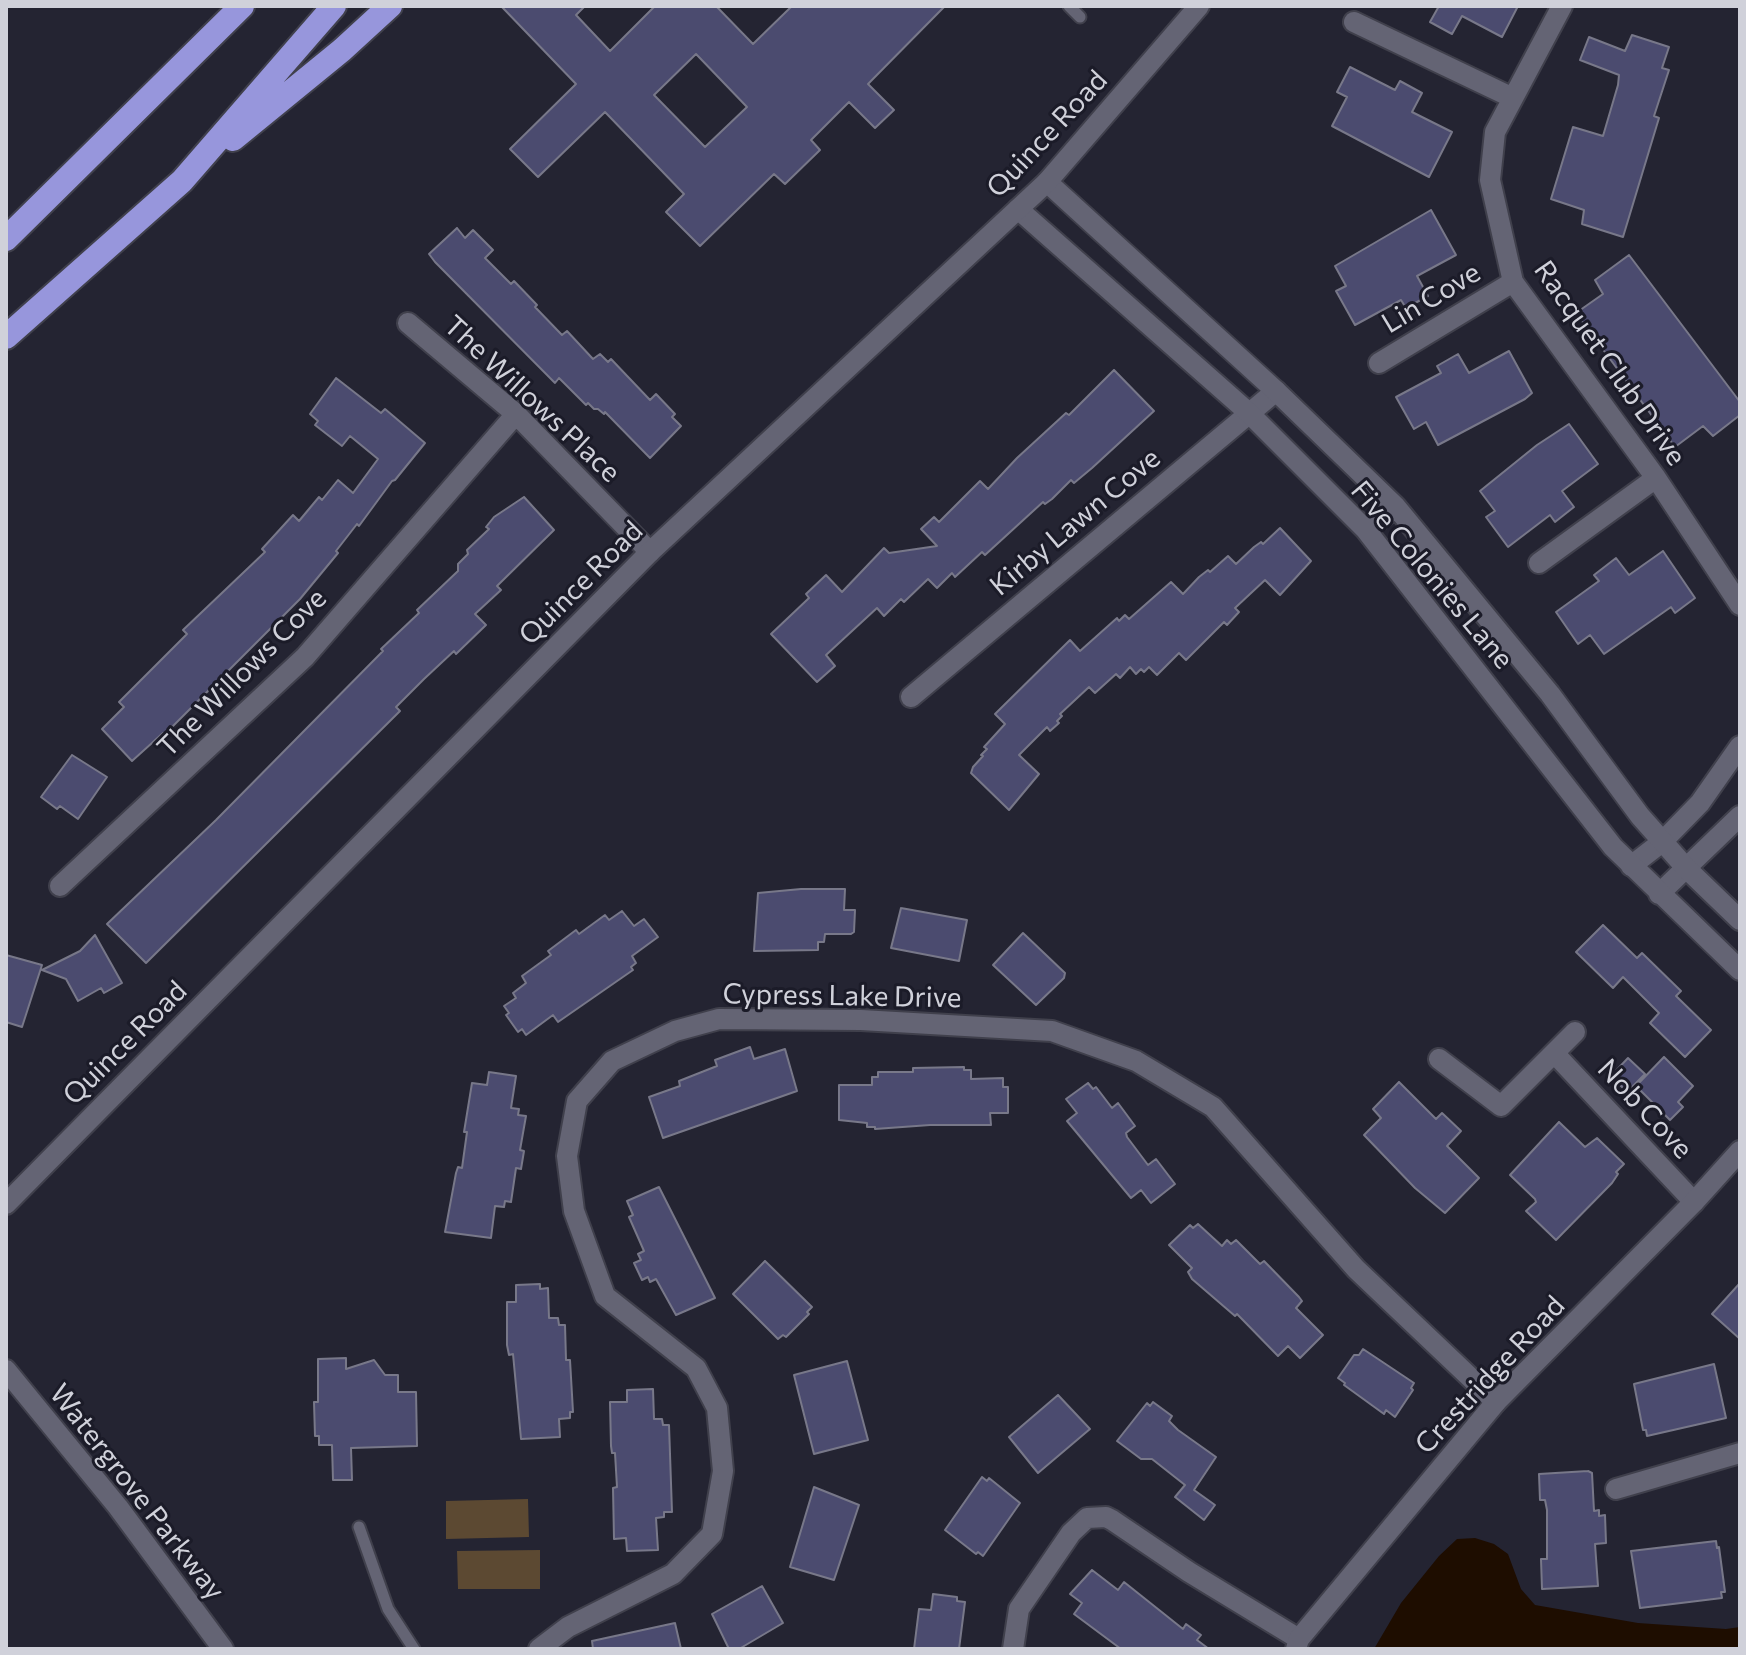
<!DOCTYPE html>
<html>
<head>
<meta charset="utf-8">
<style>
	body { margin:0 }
	#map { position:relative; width:1746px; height:1655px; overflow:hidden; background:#242432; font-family:Commissioner,sans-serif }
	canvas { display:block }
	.frame { position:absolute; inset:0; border:8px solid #d0d1da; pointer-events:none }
</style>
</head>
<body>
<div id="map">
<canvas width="1746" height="1655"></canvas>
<div class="frame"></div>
</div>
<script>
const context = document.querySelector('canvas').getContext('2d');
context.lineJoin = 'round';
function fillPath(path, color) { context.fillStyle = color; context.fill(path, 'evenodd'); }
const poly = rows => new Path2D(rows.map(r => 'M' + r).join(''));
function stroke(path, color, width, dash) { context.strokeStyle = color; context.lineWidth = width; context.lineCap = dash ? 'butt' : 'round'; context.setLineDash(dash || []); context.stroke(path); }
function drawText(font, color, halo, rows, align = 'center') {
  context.font = font + ' Commissioner,sans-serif'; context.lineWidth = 6; context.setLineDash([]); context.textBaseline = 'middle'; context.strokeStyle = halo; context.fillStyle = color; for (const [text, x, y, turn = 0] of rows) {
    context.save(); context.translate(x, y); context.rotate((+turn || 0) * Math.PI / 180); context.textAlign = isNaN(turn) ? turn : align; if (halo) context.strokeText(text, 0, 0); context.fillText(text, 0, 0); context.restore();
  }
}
const green = poly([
	[528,1499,529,1537,446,1539,446,1501],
	[540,1550,540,1589,458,1589,457,1551]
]);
const water = poly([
	[1475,1538,1494,1544,1508,1554,1521,1589,1535,1605,1638,1623,1726,1629,1740,1627,1740,1649,1374,1649,1401,1603,1439,1556,1457,1539]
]);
const building = poly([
	[501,6,585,6,576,15,610,51,655,6,716,6,753,44,792,6,945,6,868,84,894,110,875,128,849,102,811,140,820,150,785,184,774,174,700,246,666,212,684,194,605,112,538,177,510,149,576,84,501,6],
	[696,54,747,107,705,147,654,95,696,54],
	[1439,6,1518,6,1502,37,1462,16,1452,34,1430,22,1439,6],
	[1632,35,1669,47,1662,68,1669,70,1654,116,1659,118,1623,237,1582,224,1584,210,1551,199,1573,127,1603,136,1618,85,1619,75,1580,60,1589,37,1625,51,1632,35],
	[1350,67,1395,90,1400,81,1422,93,1412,112,1452,132,1429,177,1332,126,1347,97,1337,92,1350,67],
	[1431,210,1456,255,1417,276,1428,296,1406,308,1401,300,1355,325,1336,291,1346,286,1335,266,1431,210],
	[457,228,465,238,473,230,493,250,485,258,511,284,514,281,537,305,535,307,562,335,567,331,593,359,600,354,608,362,611,359,650,400,656,394,675,414,672,417,681,426,650,458,605,412,604,414,598,409,594,409,588,403,586,405,559,378,555,383,435,262,429,254,457,228],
	[1629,255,1740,402,1740,415,1713,436,1703,426,1675,447,1576,313,1603,294,1595,280,1629,255],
	[1509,351,1532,393,1525,399,1438,445,1426,422,1414,429,1396,397,1441,373,1437,366,1458,354,1469,373,1509,351],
	[1114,370,1154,411,1092,468,1074,483,1071,480,1052,499,1045,504,1043,502,985,555,982,552,955,577,952,573,937,588,928,579,904,602,901,599,884,616,877,608,826,655,835,666,817,682,771,634,809,598,806,594,826,575,842,592,884,548,889,553,937,546,921,529,934,517,939,522,980,481,988,489,1017,458,1066,413,1069,415,1114,370],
	[336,378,381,413,385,409,425,443,395,480,392,481,359,526,357,524,336,551,338,553,300,599,165,734,163,733,132,761,102,729,124,707,119,702,187,634,183,630,265,552,262,549,293,515,299,521,319,497,322,500,338,480,353,493,378,459,350,436,342,446,315,425,318,421,310,414,336,378],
	[1569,424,1598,464,1562,491,1574,507,1555,522,1550,515,1508,547,1486,517,1495,511,1480,491,1537,445,1569,424],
	[524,497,554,530,497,586,501,590,475,614,486,625,456,654,454,651,424,679,396,707,400,711,146,963,107,924,216,820,383,651,381,649,419,613,417,610,458,571,458,564,468,554,467,550,489,529,486,527,494,517,524,497],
	[1280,528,1311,561,1280,595,1265,580,1235,608,1239,612,1227,625,1224,622,1186,660,1179,653,1157,675,1149,667,1144,672,1141,669,1136,674,1130,667,1120,678,1116,674,1095,693,1089,687,1060,714,1062,716,1057,721,1059,723,1050,731,1047,727,1019,755,1039,774,1009,810,971,773,973,767,983,756,981,755,987,749,984,747,1005,724,995,714,1070,640,1080,651,1117,618,1119,621,1125,615,1129,619,1171,582,1183,594,1199,577,1208,570,1210,572,1228,556,1236,564,1254,547,1261,542,1263,544,1280,528],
	[1663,551,1695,598,1675,613,1671,607,1604,654,1590,635,1578,644,1556,612,1599,581,1594,575,1616,558,1629,575,1663,551],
	[72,755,107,777,78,819,60,806,57,809,41,797,72,755],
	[801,889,845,889,844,910,855,910,854,932,851,934,825,934,824,942,818,942,818,950,754,951,758,893,801,889],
	[901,908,967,920,959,961,891,948,901,908],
	[622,911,634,926,644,919,658,937,632,956,636,963,631,967,633,970,558,1022,553,1015,526,1035,522,1029,518,1032,506,1015,509,1013,504,1006,516,998,513,993,526,983,522,976,551,955,548,951,576,930,579,934,605,915,609,920,622,911],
	[1603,925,1637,958,1642,953,1681,991,1676,996,1711,1030,1685,1057,1650,1023,1659,1013,1623,977,1613,988,1576,952,1603,925],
	[1023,933,1065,973,1064,978,1036,1005,993,965,1023,933],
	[95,935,122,983,104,993,101,988,78,1001,66,979,42,970,80,951,95,935],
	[6,955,42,965,22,1027,6,1022,6,955],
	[750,1047,754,1059,785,1049,797,1091,663,1138,649,1097,680,1086,679,1081,717,1066,715,1060,750,1047],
	[1664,1057,1693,1086,1678,1102,1683,1107,1670,1120,1636,1086,1664,1057],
	[1628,1058,1645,1074,1627,1092,1611,1076,1628,1058],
	[964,1067,964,1070,971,1070,971,1079,1003,1078,1003,1087,1008,1087,1008,1113,990,1113,991,1125,930,1125,875,1129,875,1127,867,1127,867,1123,839,1120,839,1085,872,1085,872,1077,878,1077,878,1072,913,1072,913,1068,964,1067],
	[489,1072,516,1076,511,1108,519,1109,518,1115,526,1116,520,1150,524,1151,521,1169,516,1168,511,1202,505,1201,504,1207,495,1206,491,1238,445,1232,456,1173,458,1167,462,1168,467,1132,464,1132,472,1083,487,1085,489,1072],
	[1399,1082,1436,1119,1442,1113,1461,1131,1447,1146,1479,1178,1445,1213,1415,1188,1364,1135,1381,1118,1373,1109,1399,1082],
	[1088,1083,1093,1089,1096,1087,1112,1108,1118,1103,1135,1126,1126,1133,1127,1137,1148,1165,1156,1159,1175,1184,1151,1203,1141,1190,1131,1198,1067,1121,1077,1113,1066,1099,1088,1083],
	[1559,1122,1585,1147,1597,1138,1624,1164,1616,1172,1618,1174,1612,1183,1556,1240,1526,1211,1536,1202,1535,1199,1510,1175,1559,1122],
	[659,1187,715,1298,676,1315,656,1279,650,1282,648,1277,642,1280,634,1263,641,1260,638,1254,644,1251,629,1217,633,1215,627,1201,659,1187],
	[1198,1224,1222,1246,1227,1240,1231,1244,1236,1240,1260,1264,1264,1261,1299,1297,1302,1301,1296,1308,1323,1335,1300,1358,1288,1346,1278,1356,1237,1314,1235,1316,1192,1279,1188,1272,1192,1268,1169,1245,1190,1225,1193,1228,1198,1224],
	[765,1261,812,1307,807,1312,809,1314,786,1337,783,1335,778,1339,733,1294,765,1261],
	[1740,1283,1740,1339,1712,1314,1740,1283],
	[540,1284,540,1289,548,1288,549,1318,558,1318,559,1325,565,1325,566,1360,570,1360,573,1412,570,1412,570,1418,559,1419,560,1437,521,1439,513,1354,509,1355,507,1345,507,1302,516,1302,516,1285,540,1284],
	[1363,1349,1414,1383,1411,1388,1413,1390,1395,1417,1386,1410,1384,1414,1344,1385,1345,1383,1338,1378,1354,1355,1359,1355,1363,1349],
	[346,1358,346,1369,374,1360,385,1375,398,1375,398,1392,416,1392,417,1446,351,1448,352,1480,333,1480,332,1445,319,1445,319,1436,315,1436,314,1402,318,1402,318,1359,346,1358],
	[847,1361,868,1440,814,1454,794,1375,847,1361],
	[1714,1364,1726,1418,1647,1436,1646,1430,1643,1430,1634,1384,1714,1364],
	[653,1389,654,1419,662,1419,663,1425,669,1425,672,1512,664,1512,664,1517,656,1518,658,1550,627,1551,626,1538,614,1539,613,1488,617,1487,615,1453,612,1453,611,1446,610,1402,627,1402,627,1390,653,1389],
	[1058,1395,1090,1429,1038,1473,1009,1437,1058,1395],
	[1153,1402,1172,1416,1169,1421,1178,1430,1216,1457,1194,1490,1215,1505,1204,1520,1175,1497,1185,1485,1152,1459,1141,1459,1117,1441,1147,1403,1150,1406,1153,1402],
	[1588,1471,1592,1473,1594,1511,1599,1510,1599,1516,1605,1515,1606,1543,1595,1544,1598,1586,1542,1589,1541,1559,1547,1559,1547,1510,1545,1500,1540,1500,1539,1474,1588,1471],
	[982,1477,987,1481,989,1478,1020,1503,983,1556,978,1552,976,1554,945,1530,982,1477],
	[814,1487,859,1505,834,1580,790,1567,814,1487],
	[1716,1541,1717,1548,1719,1547,1725,1592,1721,1592,1722,1598,1640,1608,1631,1551,1716,1541],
	[1092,1570,1118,1590,1124,1582,1183,1629,1186,1624,1201,1635,1197,1640,1209,1649,1121,1649,1074,1614,1082,1603,1070,1594,1092,1570],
	[762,1586,783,1623,739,1649,729,1649,712,1614,762,1586],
	[933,1594,957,1597,957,1601,965,1602,959,1649,914,1649,919,1609,931,1610,933,1594],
	[675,1623,681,1649,593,1649,592,1641,675,1623]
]);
const service = poly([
	[1069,6,1080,17],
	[359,1527,388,1609,414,1649]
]);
const minor = poly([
	[1562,6,1495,132,1490,180,1513,282,1656,478,1740,605],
	[1354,22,1513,98],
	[408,323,516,414,650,552],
	[1379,363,1513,282],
	[1539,563,1656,478],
	[911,697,1276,391],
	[1631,866,1662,842,1700,803,1740,746],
	[60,886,305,657,516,414],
	[1659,894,1740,816],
	[1555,1054,1694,1202],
	[1439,1059,1501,1106,1575,1032],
	[6,1370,118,1507,223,1649],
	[1616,1489,1740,1453],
	[539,1649,568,1627,673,1574,712,1534,723,1471,717,1408,696,1368,605,1296,574,1211,567,1156,577,1101,612,1061,675,1031,719,1019,861,1020,1052,1031,1136,1061,1213,1107,1356,1269,1496,1402],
	[1013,1649,1019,1609,1071,1533,1087,1518,1106,1517,1112,1520,1189,1572,1299,1639]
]);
const tertiary = poly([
	[1047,182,1276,391,1396,507,1550,694,1640,816,1687,869,1740,920],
	[1018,209,1249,413,1366,530,1613,847,1740,970],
	[1366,530,1396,507],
	[1296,1649,1299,1639,1496,1402,1694,1202,1740,1151]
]);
const secondary = poly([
	[6,1204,650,552,1047,182,1199,6]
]);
const motorway = poly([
	[233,139,342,50,390,6],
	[6,239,242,6],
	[6,337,182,181,334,6]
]);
const streetNames = [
	["Quince Road",1047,134,-47],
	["Lin Cove",1431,298,-31],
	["Racquet Club Drive",1610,363,55],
	["The Willows Place",532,399,43],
	["Kirby Lawn Cove",1075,522,-40],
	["Five Colonies Lane",1432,575,50],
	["Quince Road",581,583,-45],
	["The Willows Cove",242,673,-45],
	["Cypress Lake Drive",842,996,1],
	["Quince Road",125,1043,-45],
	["Nob Cove",1645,1109,47],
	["Crestridge Road",1490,1375,-47],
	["Watergrove Parkway",137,1492,52]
];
fillPath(green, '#5c4932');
fillPath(water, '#1e0d00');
fillPath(building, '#4b4b6f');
stroke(building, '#787889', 2);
stroke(service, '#40404c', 15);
stroke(minor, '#40404c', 24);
stroke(tertiary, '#40404c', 24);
stroke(secondary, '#40404c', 24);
stroke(motorway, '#40404c', 28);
stroke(service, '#646474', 11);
stroke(minor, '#646474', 20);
stroke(tertiary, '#646474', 20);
stroke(secondary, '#646474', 20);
stroke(motorway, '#9796dc', 24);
drawText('28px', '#d0d1da', '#1b1b28', streetNames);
</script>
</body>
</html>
